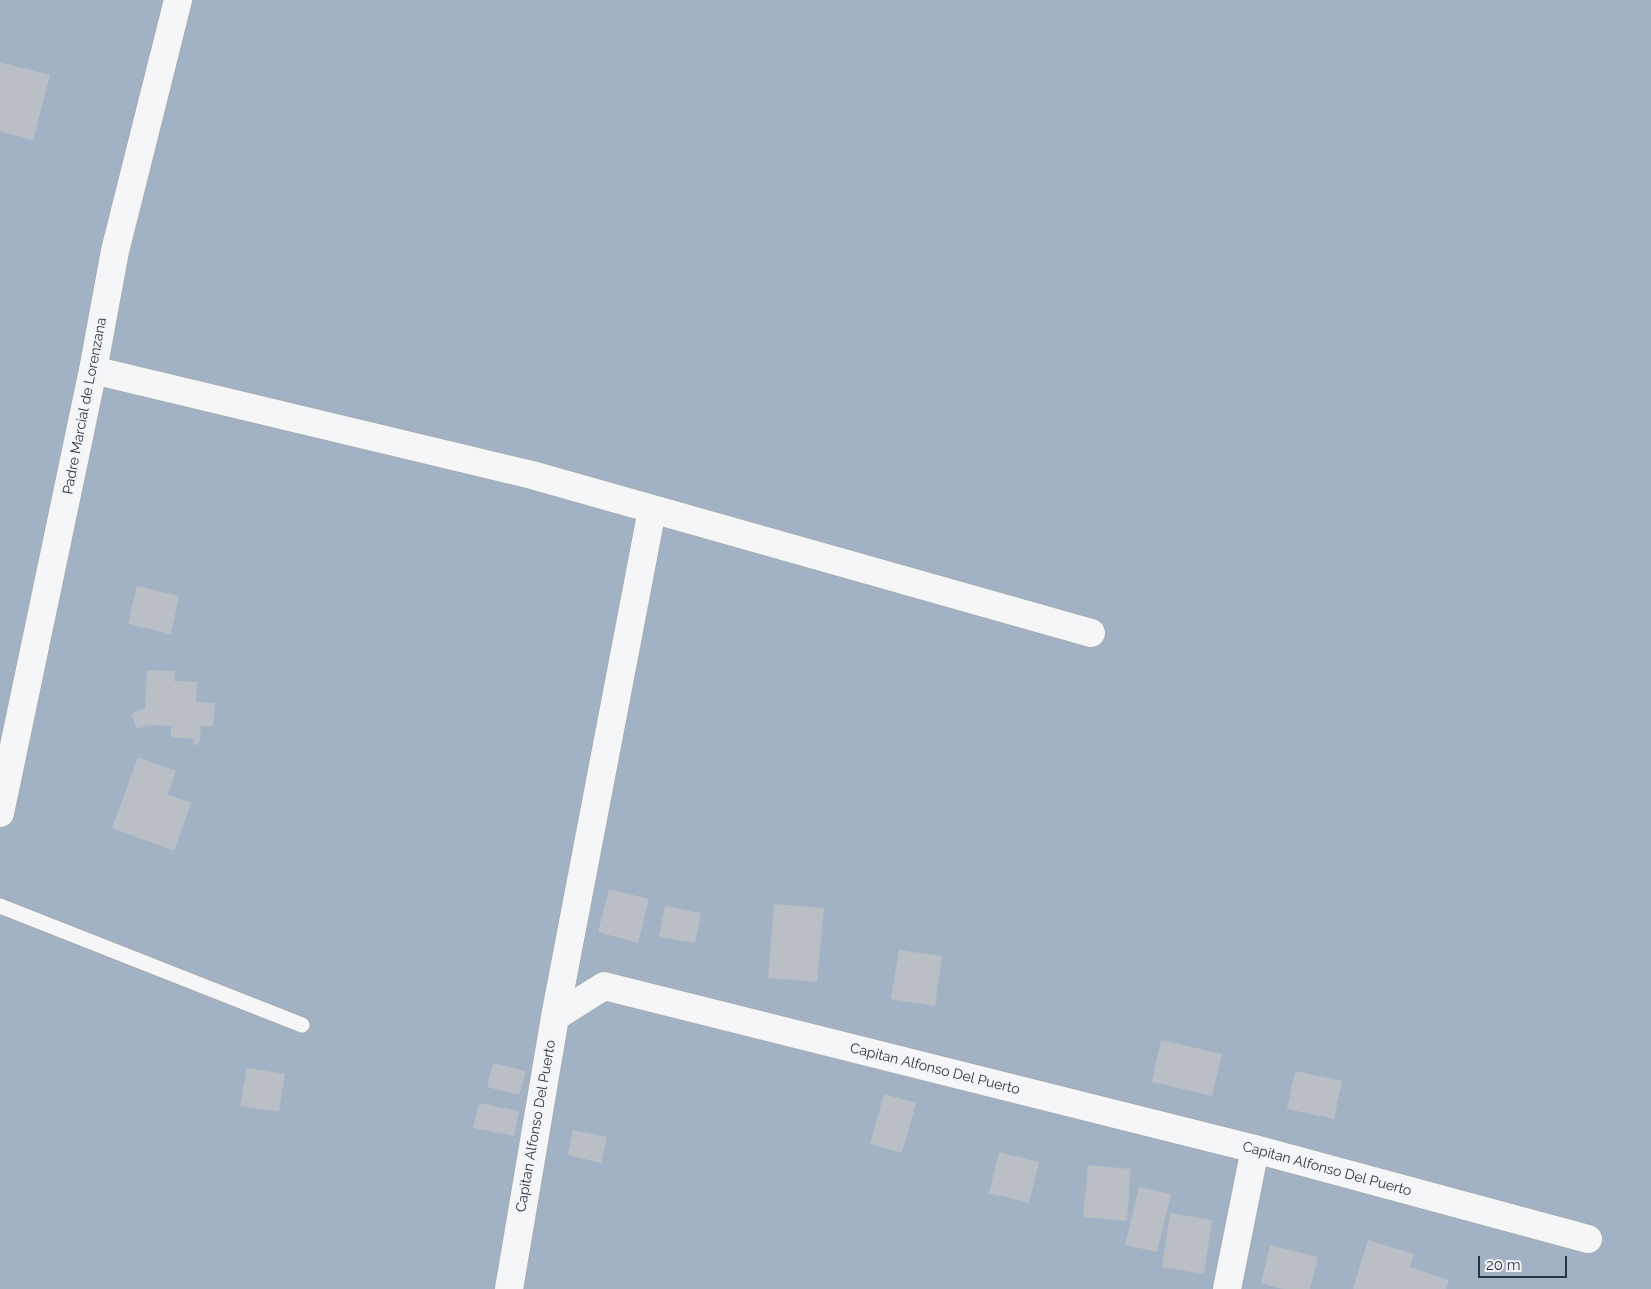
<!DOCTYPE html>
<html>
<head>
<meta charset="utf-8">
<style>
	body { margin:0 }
	#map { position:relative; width:1651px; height:1289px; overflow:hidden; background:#e3e5e9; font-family:Raleway,sans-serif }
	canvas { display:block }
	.scale { position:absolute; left:1478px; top:1256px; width:89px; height:22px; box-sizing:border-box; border:2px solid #2c333f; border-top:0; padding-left:6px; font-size:15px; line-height:18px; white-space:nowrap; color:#2c333f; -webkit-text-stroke:4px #f2f4f7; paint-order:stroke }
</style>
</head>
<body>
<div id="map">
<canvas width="1651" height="1289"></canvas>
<div class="scale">20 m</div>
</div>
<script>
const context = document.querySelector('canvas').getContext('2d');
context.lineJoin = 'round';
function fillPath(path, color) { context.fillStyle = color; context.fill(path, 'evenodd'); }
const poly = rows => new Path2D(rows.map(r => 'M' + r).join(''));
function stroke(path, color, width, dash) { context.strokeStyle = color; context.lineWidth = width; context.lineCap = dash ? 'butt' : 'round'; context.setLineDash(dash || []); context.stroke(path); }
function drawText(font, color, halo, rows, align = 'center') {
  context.font = font + ' Raleway,sans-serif'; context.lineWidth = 4; context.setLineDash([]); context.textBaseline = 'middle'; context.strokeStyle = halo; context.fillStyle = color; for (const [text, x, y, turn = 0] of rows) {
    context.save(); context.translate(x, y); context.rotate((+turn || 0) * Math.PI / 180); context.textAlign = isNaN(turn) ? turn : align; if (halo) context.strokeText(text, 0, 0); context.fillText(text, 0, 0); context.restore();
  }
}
const water = poly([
	[0,0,1651,0,1651,1289,0,1289]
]);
const building = poly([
	[0,62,50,75,33,140,0,132],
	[137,586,179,596,171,634,128,624],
	[147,670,175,671,174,681,197,682,196,702,215,703,213,726,201,726,199,745,193,744,194,739,171,737,171,726,148,725,137,729,131,714,145,708],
	[138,757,176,771,168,794,191,803,174,851,112,828],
	[609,889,649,899,638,943,598,932],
	[774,904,824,908,817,982,768,978],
	[665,906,701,913,695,943,659,937],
	[899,950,942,956,935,1006,891,999],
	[1161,1040,1222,1054,1212,1096,1152,1082],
	[493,1063,526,1071,519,1095,487,1087],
	[247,1068,285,1074,279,1112,240,1106],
	[1295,1071,1342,1081,1334,1119,1287,1109],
	[884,1094,916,1103,902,1153,870,1144],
	[479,1103,519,1111,514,1136,473,1128],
	[573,1130,607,1137,601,1163,568,1155],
	[999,1152,1039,1162,1029,1203,989,1193],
	[1088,1165,1131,1169,1127,1221,1083,1217],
	[1139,1187,1171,1194,1157,1252,1125,1245],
	[1170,1213,1212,1220,1204,1274,1162,1267],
	[1368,1240,1414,1254,1410,1267,1449,1280,1446,1289,1353,1289],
	[1270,1245,1318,1257,1310,1289,1283,1289,1261,1283]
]);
const lane = poly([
	[0,906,302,1025]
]);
const street = poly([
	[93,370,532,475,1091,633],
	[0,813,93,370,115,251,178,0],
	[555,1017,652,510],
	[509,1289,555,1017,604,986,1255,1149,1588,1239],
	[1227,1289,1255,1149]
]);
const streetNames = [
	["Padre Marcial de Lorenzana",85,406,-79],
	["Capitan Alfonso Del Puerto",935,1069,14],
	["Capitan Alfonso Del Puerto",536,1126,-80],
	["Capitan Alfonso Del Puerto",1327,1169,15]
];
fillPath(water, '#a2b2c5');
fillPath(building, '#babec5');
stroke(lane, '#a8acb3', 18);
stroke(street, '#a8acb3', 30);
stroke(lane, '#f5f6f8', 15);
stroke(street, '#f5f6f8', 28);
drawText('14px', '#2c333f', '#f2f4f7', streetNames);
</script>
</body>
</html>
